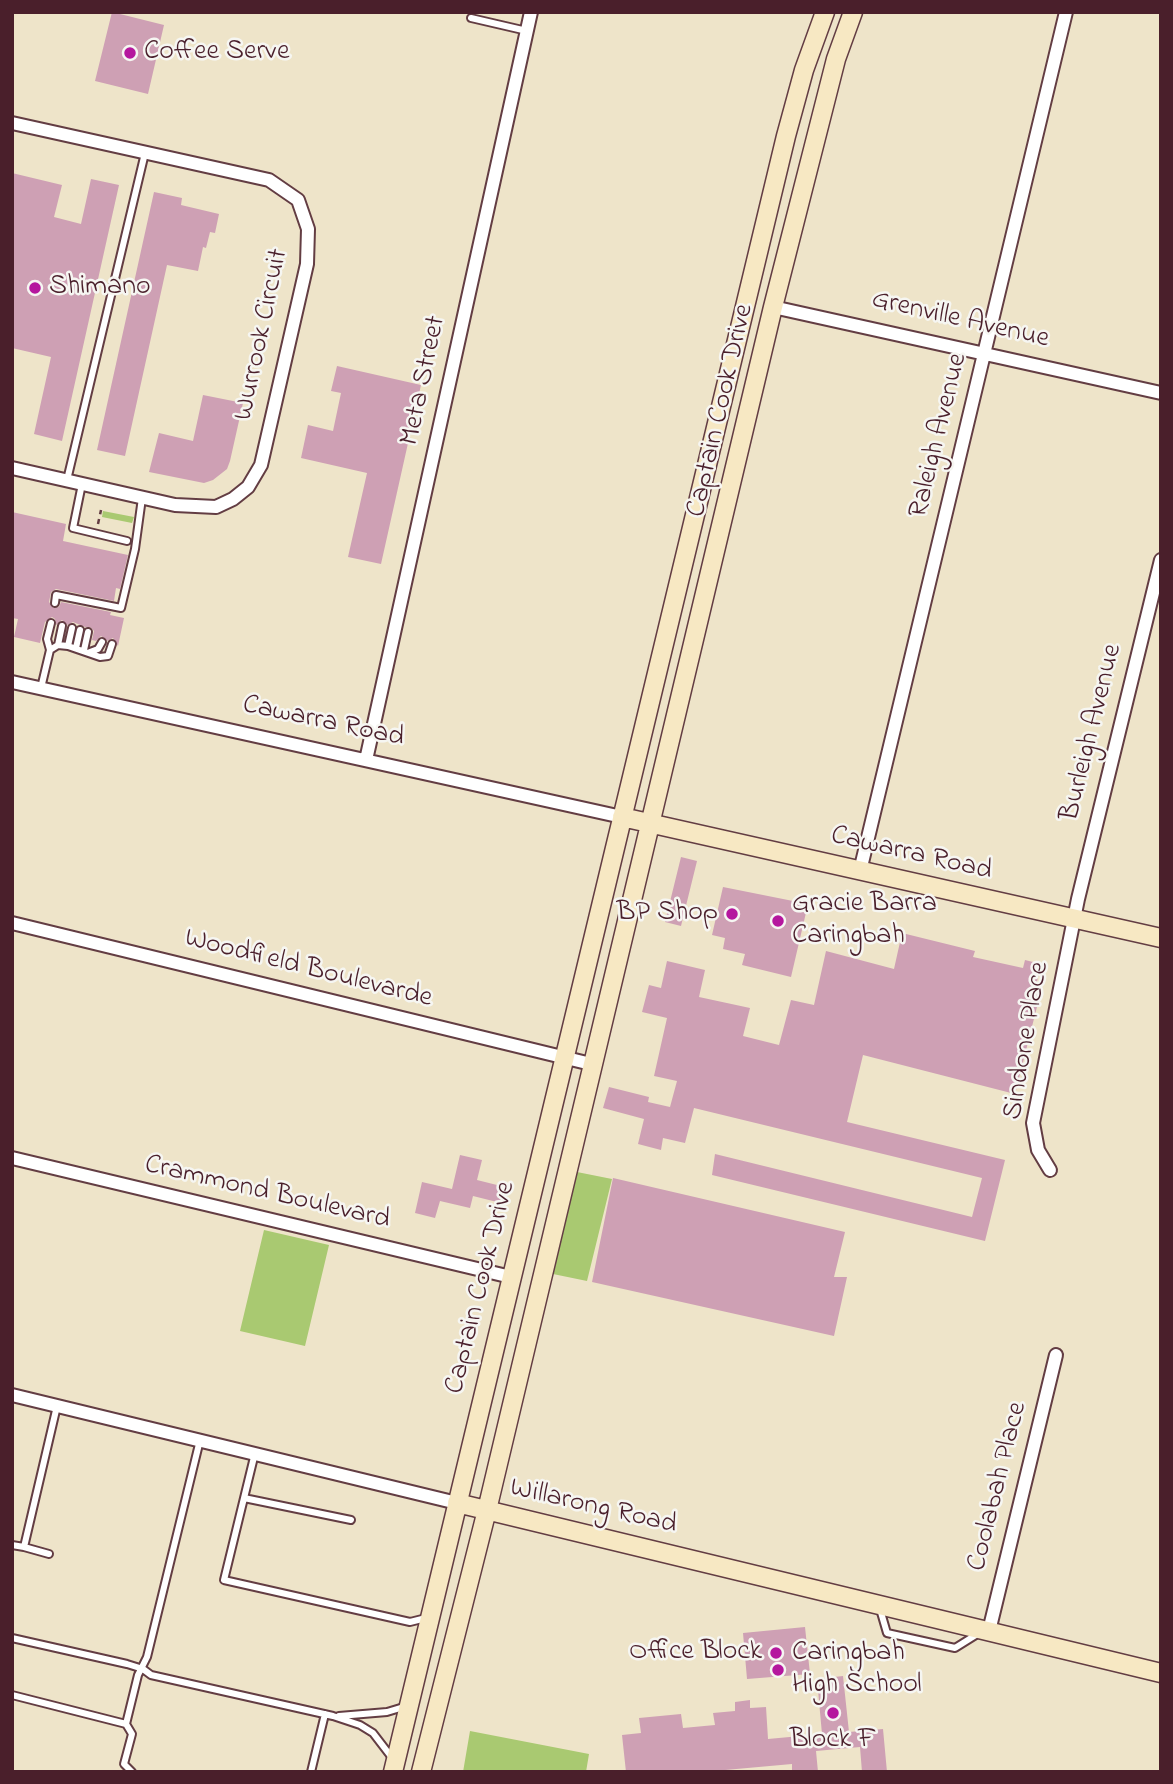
<!DOCTYPE html>
<html>
<head>
<meta charset="utf-8">
<style>
	body { margin:0 }
	#map { position:relative; width:1173px; height:1784px; overflow:hidden; background:#eee4c9; font-family:"Indie Flower",sans-serif }
	canvas { display:block }
	.frame { position:absolute; inset:0; border:14px solid #4a1f2b; pointer-events:none }
</style>
</head>
<body>
<div id="map">
<canvas width="1173" height="1784"></canvas>
<div class="frame"></div>
</div>
<script>
const context = document.querySelector('canvas').getContext('2d');
context.lineJoin = 'round';
function fillPath(path, color) { context.fillStyle = color; context.fill(path, 'evenodd'); }
const poly = rows => new Path2D(rows.map(r => 'M' + r).join(''));
function stroke(path, color, width, dash) { context.strokeStyle = color; context.lineWidth = width; context.lineCap = dash ? 'butt' : 'round'; context.setLineDash(dash || []); context.stroke(path); }
function drawText(font, color, halo, rows, align = 'center') {
  context.font = font + ' "Indie Flower",sans-serif'; context.lineWidth = 5; context.setLineDash([]); context.textBaseline = 'middle'; context.strokeStyle = halo; context.fillStyle = color; for (const [text, x, y, turn = 0] of rows) {
    context.save(); context.translate(x, y); context.rotate((+turn || 0) * Math.PI / 180); context.textAlign = isNaN(turn) ? turn : align; if (halo) context.strokeText(text, 0, 0); context.fillText(text, 0, 0); context.restore();
  }
}
const green = poly([
	[103,511,134,517,132,523,102,517],
	[577,1172,612,1179,587,1281,553,1274],
	[264,1230,329,1245,305,1346,240,1331],
	[470,1731,589,1754,586,1772,463,1772]
]);
const building = poly([
	[112,12,164,25,148,94,95,81],
	[12,173,62,185,54,217,81,224,91,179,119,185,62,441,34,434,51,357,12,348],
	[154,192,182,198,181,205,219,214,215,233,210,232,206,248,203,247,198,271,167,265,125,456,97,450],
	[337,366,421,385,381,564,348,557,367,473,301,458,308,425,333,431,341,393,331,391],
	[203,395,243,403,230,461,227,469,213,480,204,483,149,472,159,433,193,441],
	[12,512,66,524,63,541,128,555,120,589,116,588,114,601,56,589,51,592,49,602,54,608,59,607,61,602,111,612,110,615,124,618,118,646,113,638,107,641,101,636,96,641,92,640,94,631,90,627,85,627,73,622,67,625,62,620,56,625,55,619,52,617,45,622,40,643,14,637,18,619,12,618],
	[681,857,697,861,681,926,665,922],
	[723,887,808,904,791,977,742,965,745,954,723,949,725,938,712,935],
	[902,933,975,951,973,957,1023,968,1025,960,1041,964,1036,986,1042,987,1015,1094,863,1055,847,1122,1005,1160,985,1241,712,1175,715,1154,972,1217,982,1178,694,1108,685,1143,663,1138,661,1150,638,1144,644,1119,603,1108,609,1087,649,1097,648,1102,670,1107,677,1081,654,1076,667,1018,642,1012,649,985,661,988,667,961,705,970,699,997,750,1008,743,1036,779,1045,791,1000,814,1005,826,951,894,969],
	[460,1155,482,1160,477,1180,505,1187,501,1203,473,1196,470,1208,440,1201,435,1218,415,1213,422,1182,452,1189],
	[613,1178,845,1232,834,1277,847,1277,834,1336,592,1282],
	[805,1627,810,1674,747,1679,743,1633],
	[843,1676,849,1732,883,1729,887,1772,862,1772,860,1747,816,1751,818,1772,792,1772,792,1764,703,1772,626,1772,622,1735,641,1733,639,1718,681,1714,683,1728,715,1725,713,1713,735,1711,735,1702,750,1700,750,1708,766,1707,768,1739,822,1734,817,1679]
]);
const path = poly([
	[98,524,101,510]
]);
const lane = poly([
	[471,18,527,31],
	[67,480,145,153],
	[82,484,73,528,127,541],
	[55,603,56,595,121,608,135,549,142,498],
	[58,645,62,626],
	[68,646,72,628],
	[76,648,80,630],
	[50,650,58,645,68,646,100,657,108,656,112,644],
	[84,650,88,632],
	[90,652,98,649,102,642],
	[41,688,50,650,47,639,51,623],
	[255,1453,224,1580,410,1622,426,1618],
	[244,1498,351,1520],
	[12,1545,24,1547,57,1406],
	[24,1547,49,1554],
	[880,1609,887,1633,955,1648,979,1633],
	[12,1638,127,1664,143,1669,151,1675,333,1716,360,1725,373,1733,393,1759],
	[12,1695,126,1724,132,1734,124,1764,132,1772],
	[339,1716,387,1712,407,1706],
	[126,1724,138,1675,147,1657,200,1440],
	[311,1772,325,1714]
]);
const street = poly([
	[12,123,269,180,298,200,308,229,307,264,261,465,248,487,233,499,216,507,175,505,12,468],
	[773,307,1161,393],
	[12,682,622,817],
	[366,760,531,12],
	[860,871,1066,12],
	[12,923,591,1064],
	[12,1158,511,1277],
	[1050,1170,1038,1150,1033,1123,1078,899,1161,560],
	[12,1395,457,1503],
	[989,1631,1056,1355]
]);
const secondary = poly([
	[622,817,1161,938],
	[457,1503,1161,1673],
	[393,1772,786,136,804,70,825,12],
	[421,1772,487,1510,773,307,836,59,853,12]
]);
const markers = [
	[130,53,7,"#b5179e"],
	[35,288,7,"#b5179e"],
	[732,914,7,"#b5179e"],
	[778,921,7,"#b5179e"],
	[776,1653,7,"#b5179e"],
	[778,1670,7,"#b5179e"],
	[833,1713,7,"#b5179e"]
];
const poiNames = [
	["Coffee Serve",144,53],
	["Shimano",49,288],
	["Gracie Barra",792,905],
	["Caringbah",792,937],
	["BP Shop",718,914,"right"],
	["Office Block",762,1653,"right"],
	["Caringbah",792,1654],
	["High School",792,1686],
	["Block F",833,1741,"center"]
];
const streetNames = [
	["Grenville Avenue",960,321,13],
	["Wurrook Circuit",263,335,-78],
	["Meta Street",425,381,-78],
	["Captain Cook Drive",722,411,-77],
	["Raleigh Avenue",940,436,-76],
	["Cawarra Road",323,723,12],
	["Burleigh Avenue",1093,733,-76],
	["Cawarra Road",911,855,13],
	["Woodfield Boulevarde",308,970,14],
	["Sindone Place",1028,1041,-80],
	["Crammond Boulevard",267,1194,13],
	["Captain Cook Drive",482,1288,-76],
	["Coolabah Place",999,1487,-76],
	["Willarong Road",593,1508,13]
];
fillPath(green, '#a9c971');
fillPath(building, '#cea0b4');
stroke(lane, '#633d43', 10);
stroke(street, '#633d43', 16);
stroke(secondary, '#633d43', 21);
stroke(path, '#633d43', 2.5, [5, 5]);
stroke(lane, '#fff', 6);
stroke(street, '#fff', 12);
stroke(secondary, '#f7e8c3', 18);
for (const [x, y, r, color] of markers) { const dot = new Path2D(); dot.arc(x, y, r, 0, 2 * Math.PI); context.fillStyle = color; context.fill(dot); stroke(dot, '#f6f6f2', 2.5); }
drawText('28px', '#4a1f2b', '#f6f6f2', poiNames, 'left');
drawText('28px', '#4a1f2b', '#f6f6f2', streetNames);
</script>
</body>
</html>
